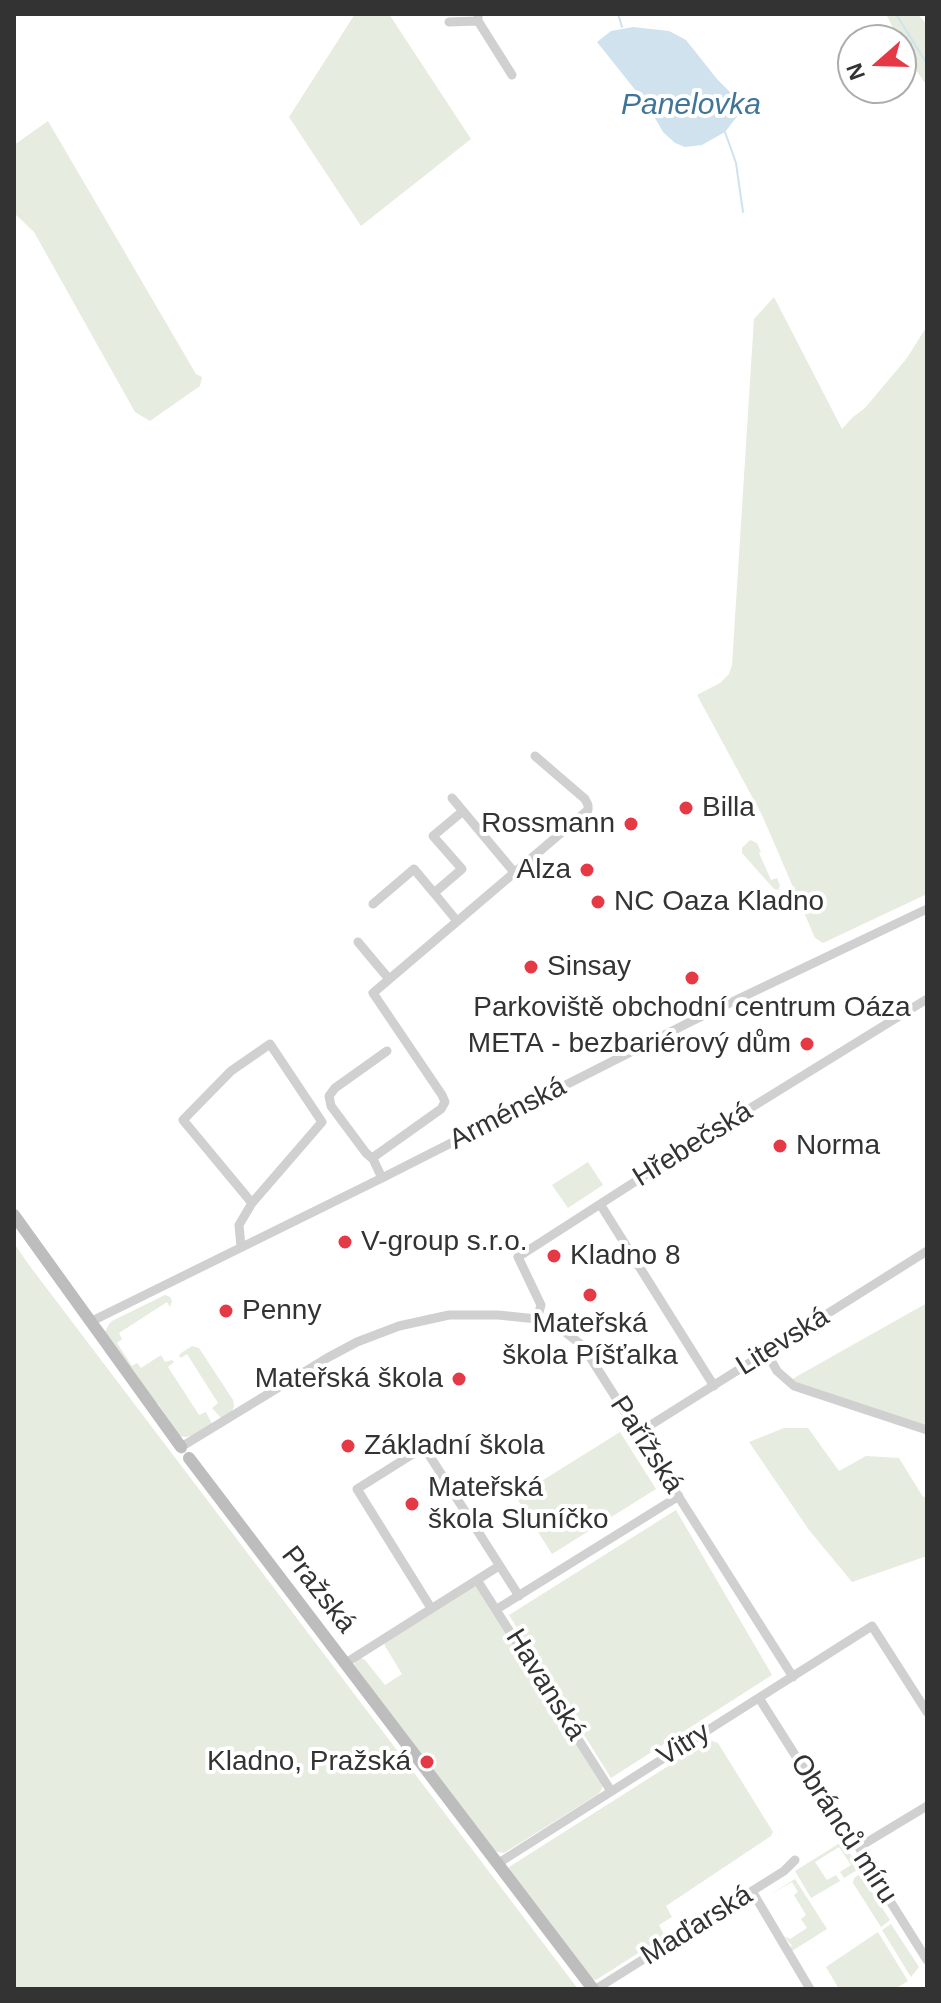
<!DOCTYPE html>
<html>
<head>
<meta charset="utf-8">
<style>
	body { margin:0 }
	#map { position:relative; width:941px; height:2003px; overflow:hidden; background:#fff; font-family:Helvetica,sans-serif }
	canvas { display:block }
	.frame { position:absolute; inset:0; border:16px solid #333; pointer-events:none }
	.north { position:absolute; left:837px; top:24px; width:80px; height:80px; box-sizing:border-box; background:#fff; border:2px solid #adadad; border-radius:50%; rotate:250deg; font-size:22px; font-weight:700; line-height:32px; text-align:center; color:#333 }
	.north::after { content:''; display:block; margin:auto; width:28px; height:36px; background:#e63946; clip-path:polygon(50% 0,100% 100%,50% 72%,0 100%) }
</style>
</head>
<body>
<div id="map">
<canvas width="941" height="2003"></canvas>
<div class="frame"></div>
<div class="north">N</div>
</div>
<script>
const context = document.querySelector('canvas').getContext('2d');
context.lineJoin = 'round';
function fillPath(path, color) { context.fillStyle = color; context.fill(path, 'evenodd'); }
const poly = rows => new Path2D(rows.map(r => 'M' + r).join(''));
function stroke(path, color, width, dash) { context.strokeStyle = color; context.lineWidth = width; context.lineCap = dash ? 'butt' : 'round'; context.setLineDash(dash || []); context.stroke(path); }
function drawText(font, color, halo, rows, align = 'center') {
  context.font = font + ' Helvetica,sans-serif'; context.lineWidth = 8; context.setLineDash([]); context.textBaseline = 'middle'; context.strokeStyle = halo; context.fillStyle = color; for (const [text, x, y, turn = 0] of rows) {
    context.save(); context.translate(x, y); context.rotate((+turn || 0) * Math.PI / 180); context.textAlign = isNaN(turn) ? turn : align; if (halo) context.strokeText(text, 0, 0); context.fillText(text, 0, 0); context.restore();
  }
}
const green = poly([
	[355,14,389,14,471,139,361,226,289,117],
	[886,14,918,14,927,25,927,86,907,57,901,40,895,32],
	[48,121,196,374,202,377,200,386,150,421,135,412,34,232,14,213,14,145],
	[774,297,842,429,853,417,865,408,907,358,927,326,927,894,823,943,815,938,762,815,697,695,720,683,729,674,732,665,754,319],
	[750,840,757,843,761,852,759,853,771,880,777,878,780,886,778,890,774,889,742,853,742,848],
	[588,1162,603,1185,568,1208,552,1185],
	[14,1243,29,1265,578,1989,14,1989],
	[165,1295,170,1297,172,1301,170,1307,167,1302,119,1333,122,1339,117,1343,132,1366,137,1363,141,1368,161,1355,165,1362,172,1360,174,1362,168,1367,199,1415,206,1412,212,1424,191,1436,185,1437,179,1436,165,1421,164,1413,159,1405,145,1394,105,1332,109,1324,112,1321],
	[927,1303,927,1426,791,1381,794,1378],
	[192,1346,199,1348,233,1400,234,1406,232,1412,221,1418,212,1408,218,1403,187,1354,181,1358,179,1356,181,1353],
	[784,1428,808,1428,839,1471,866,1456,899,1458,923,1497,927,1496,927,1556,852,1582,809,1530,749,1442],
	[620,1432,656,1489,552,1554,516,1497],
	[676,1510,772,1675,611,1778,509,1615],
	[472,1586,477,1587,603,1786,600,1792,597,1795,504,1853,493,1851,354,1665,356,1659,361,1658,365,1660,385,1685,402,1674,385,1646,384,1642],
	[712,1741,718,1743,773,1832,771,1836,666,1906,672,1917,659,1925,665,1936,596,1980,589,1978,509,1871,509,1867,703,1744],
	[843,1841,859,1869,844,1878,840,1872,851,1865,839,1847,815,1862,827,1880,836,1875,840,1881,811,1898,795,1871],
	[860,1874,890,1920,881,1927,853,1883,854,1878],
	[795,1879,827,1929,792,1951,790,1947,792,1946,784,1936,790,1939,807,1928,801,1919,806,1915,794,1895,798,1892,792,1882,769,1895],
	[891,1924,919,1967,911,1977,882,1930],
	[878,1932,908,1981,895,1989,839,1989,826,1967]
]);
const water = poly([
	[633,27,669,31,686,40,717,79,732,94,738,105,739,114,725,132,702,145,685,147,675,143,663,132,648,106,597,42,611,31]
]);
const stream = poly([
	[618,14,622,27],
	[896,14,927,64],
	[725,132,736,163,743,212]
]);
const street = poly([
	[478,14,478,21,512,75],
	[449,22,478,21],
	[452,798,514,872],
	[373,904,414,869,434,893],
	[457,921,434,893,462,869,433,836,463,811],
	[358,942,389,979],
	[373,1159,366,1153,331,1106,329,1096,335,1088,387,1051],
	[382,1178,373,1159,375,1156,441,1109,445,1102,442,1095,373,993,588,810,588,805,585,799,535,756],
	[600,1204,714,1386],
	[241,1247,239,1225,252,1203,322,1122,270,1044,231,1071,183,1120,252,1203],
	[537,1319,541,1305,518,1257,723,1125,927,999],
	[90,1322,382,1178,690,1022,927,909],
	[767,1353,777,1371,794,1386,927,1430],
	[638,1433,927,1251],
	[182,1449,181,1447,327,1358,357,1342,399,1326,449,1315,498,1315,537,1319,565,1332,583,1346,793,1677],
	[477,1580,611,1791],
	[431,1608,357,1489,424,1447,519,1596],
	[497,1609,679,1496],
	[344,1664,499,1566],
	[759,1698,802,1766,814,1777,859,1847,868,1866,927,1960],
	[859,1847,927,1806],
	[497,1864,872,1626,927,1712],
	[752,1891,810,1989],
	[596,1989,784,1871,795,1860]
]);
const secondary = poly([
	[14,1215,181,1447],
	[189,1458,593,1989]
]);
const markers = [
	[686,808,8,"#e63946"],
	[631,824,8,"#e63946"],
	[587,870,8,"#e63946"],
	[598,902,8,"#e63946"],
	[531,967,8,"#e63946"],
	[692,978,8,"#e63946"],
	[807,1044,8,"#e63946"],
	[780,1146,8,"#e63946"],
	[345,1242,8,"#e63946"],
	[554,1256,8,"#e63946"],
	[590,1295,8,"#e63946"],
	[226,1311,8,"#e63946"],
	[459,1379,8,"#e63946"],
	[348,1446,8,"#e63946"],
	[412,1504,8,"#e63946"],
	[427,1762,8,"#e63946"]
];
const poiNames = [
	["Billa",702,808],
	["Rossmann",615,824,"right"],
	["Alza",571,870,"right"],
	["NC Oaza Kladno",614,902],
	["Sinsay",547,967],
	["Parkoviště obchodní centrum Oáza",692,1008,"center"],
	["META - bezbariérový dům",791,1044,"right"],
	["Norma",796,1146],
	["V-group s.r.o.",361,1242],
	["Kladno 8",570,1256],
	["Penny",242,1311],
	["Mateřská",590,1324,"center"],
	["škola Píšťalka",590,1356,"center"],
	["Mateřská škola",443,1379,"right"],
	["Základní škola",364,1446],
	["Mateřská",428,1488],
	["škola Sluníčko",428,1520],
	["Kladno, Pražská",411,1762,"right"]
];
const streetNames = [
	["Arménská",508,1114,-27],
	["Hřebečská",693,1145,-32],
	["Litevská",783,1342,-32],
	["Pařížská",646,1445,57],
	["Pražská",318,1590,52],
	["Havanská",545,1685,58],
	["Vitry",684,1745,-32],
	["Obránců míru",843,1829,57],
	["Maďarská",697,1926,-32]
];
const waterNames = [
	["Panelovka",691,106]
];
fillPath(green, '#e6ecdf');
fillPath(water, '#cfe2ee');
stroke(stream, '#cfe2ee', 2);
stroke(street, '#d0d0d0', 9);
stroke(secondary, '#bdbdbd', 12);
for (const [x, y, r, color] of markers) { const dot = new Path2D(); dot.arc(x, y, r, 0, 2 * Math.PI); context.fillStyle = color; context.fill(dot); stroke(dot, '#fff', 3); }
drawText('28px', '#333', '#fff', poiNames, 'left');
drawText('28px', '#333', '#fff', streetNames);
drawText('italic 30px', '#3f7597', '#fff', waterNames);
</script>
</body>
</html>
